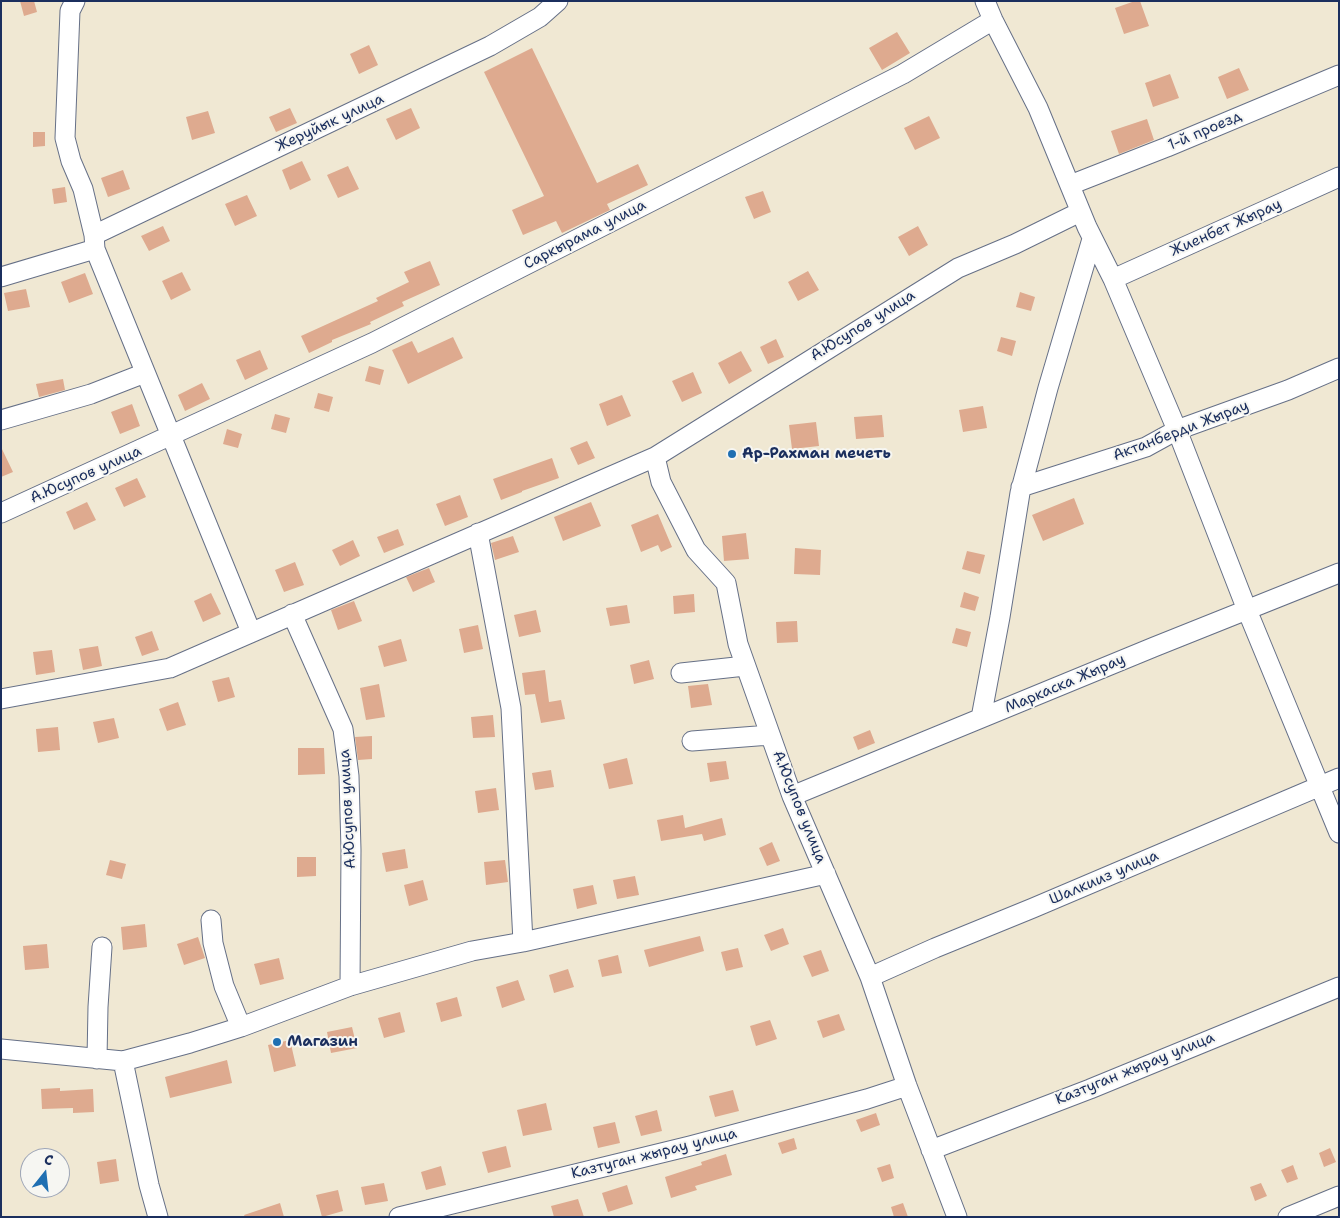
<!DOCTYPE html>
<html>
<head>
<meta charset="utf-8">
<style>
	body { margin:0 }
	#map { position:relative; width:1340px; height:1218px; overflow:hidden; background:#f0e8d3; font-family:"Shantell Sans",sans-serif }
	canvas { display:block }
	.frame { position:absolute; inset:0; border:2px solid #1b2f5e; pointer-events:none }
	.north { position:absolute; left:20px; top:1148px; width:50px; height:50px; box-sizing:border-box; background:#f6f6f2; border:1px solid #9ea6b7; border-radius:50%; rotate:16deg; font-size:14px; font-weight:700; line-height:20px; text-align:center; color:#1b2f5e }
	.north::after { content:''; display:block; margin:auto; width:18px; height:22px; background:#1f6fb2; clip-path:polygon(50% 0,100% 100%,50% 72%,0 100%) }
</style>
</head>
<body>
<div id="map">
<canvas width="1340" height="1218"></canvas>
<div class="frame"></div>
<div class="north">С</div>
</div>
<script>
const context = document.querySelector('canvas').getContext('2d');
context.lineJoin = 'round';
function fillPath(path, color) { context.fillStyle = color; context.fill(path, 'evenodd'); }
const poly = rows => new Path2D(rows.map(r => 'M' + r).join(''));
function stroke(path, color, width, dash) { context.strokeStyle = color; context.lineWidth = width; context.lineCap = dash ? 'butt' : 'round'; context.setLineDash(dash || []); context.stroke(path); }
function drawText(font, color, halo, rows, align = 'center') {
  context.font = font + ' "Shantell Sans",sans-serif'; context.lineWidth = 4; context.setLineDash([]); context.textBaseline = 'middle'; context.strokeStyle = halo; context.fillStyle = color; for (const [text, x, y, turn = 0] of rows) {
    context.save(); context.translate(x, y); context.rotate((+turn || 0) * Math.PI / 180); context.textAlign = isNaN(turn) ? turn : align; if (halo) context.strokeText(text, 0, 0); context.fillText(text, 0, 0); context.restore();
  }
}
const building = poly([
	[20,1,34,1,37,12,24,16],
	[1135,1,1140,1,1149,26,1124,34,1115,8],
	[897,32,910,53,882,70,869,48],
	[369,45,378,65,359,74,350,54],
	[532,48,597,183,638,164,648,185,607,204,610,210,562,233,556,221,523,235,512,210,544,196,484,72],
	[1239,68,1249,90,1227,99,1218,77],
	[1170,74,1179,98,1153,107,1145,83],
	[290,108,297,123,276,132,269,117],
	[411,108,420,128,396,140,386,119],
	[208,111,215,133,192,140,186,117],
	[929,116,940,138,915,150,904,128],
	[1147,119,1154,140,1119,154,1111,131],
	[33,132,45,132,45,146,33,147],
	[302,161,311,180,290,190,282,170],
	[348,166,359,189,338,198,327,175],
	[123,170,130,189,108,197,101,178],
	[65,187,67,202,54,204,52,189],
	[763,191,771,212,754,219,745,197],
	[247,195,257,216,235,226,225,204],
	[163,226,170,241,149,251,141,236],
	[918,226,928,245,909,256,898,237],
	[430,261,440,285,402,302,404,306,370,322,371,324,332,340,332,342,309,353,301,336,378,301,376,298,409,282,404,272],
	[808,271,819,290,798,301,788,282],
	[182,272,191,290,171,300,162,281],
	[85,273,93,294,69,303,61,282],
	[26,289,30,307,8,311,4,293],
	[1020,292,1035,297,1031,311,1016,307],
	[453,337,463,358,408,384,392,350,412,341,418,353],
	[1001,337,1016,341,1012,356,997,351],
	[776,339,784,357,768,364,760,347],
	[260,350,268,369,245,380,236,360],
	[741,351,752,371,729,384,718,363],
	[369,366,384,370,380,385,365,381],
	[693,372,702,393,682,402,672,381],
	[63,379,65,390,39,397,36,384],
	[202,383,210,399,185,411,178,395],
	[318,393,333,397,329,412,314,408],
	[622,395,631,416,607,426,599,404],
	[132,404,140,426,120,434,111,412],
	[983,406,987,428,963,432,959,410],
	[275,414,290,418,286,433,271,429],
	[882,415,884,437,856,439,854,417],
	[816,422,819,446,792,449,789,425],
	[227,429,242,434,238,448,223,444],
	[587,441,595,458,578,465,570,448],
	[1,447,13,472,1,477],
	[552,458,559,478,522,491,522,492,501,500,493,479],
	[137,478,146,497,124,507,115,488],
	[460,495,468,517,445,526,436,504],
	[1074,498,1084,524,1043,541,1032,515],
	[87,502,96,520,74,530,66,512],
	[591,502,601,526,563,541,554,517],
	[658,514,672,547,661,552,658,545,641,552,631,525],
	[398,529,404,545,384,553,377,537],
	[746,533,749,559,724,561,722,536],
	[513,536,519,552,495,560,491,543],
	[353,540,360,556,340,566,332,550],
	[795,548,821,550,820,575,794,574],
	[967,551,985,555,980,574,962,569],
	[295,562,304,585,284,592,275,570],
	[429,568,435,582,413,592,406,577],
	[964,592,979,597,975,611,960,607],
	[211,593,221,614,203,622,194,601],
	[694,594,695,612,674,614,673,596],
	[354,601,362,621,338,630,331,610],
	[627,605,630,623,610,626,606,608],
	[536,610,541,632,519,637,514,615],
	[797,621,798,642,777,643,776,622],
	[478,625,483,649,464,653,459,629],
	[956,628,971,632,967,647,952,643],
	[152,631,159,650,142,656,135,637],
	[401,639,407,661,384,667,378,646],
	[98,646,102,666,83,670,79,649],
	[52,650,55,672,36,675,33,652],
	[649,660,654,679,634,684,630,665],
	[545,670,549,702,561,700,565,719,541,723,535,694,525,695,522,673],
	[229,677,235,697,218,702,212,681],
	[379,684,385,717,366,720,360,688],
	[708,684,712,705,691,708,688,686],
	[178,702,186,725,167,731,159,709],
	[493,715,495,737,473,738,471,717],
	[114,718,119,738,98,743,93,722],
	[58,727,60,750,38,752,36,729],
	[870,730,875,743,858,750,853,737],
	[372,736,372,759,358,760,355,737],
	[298,748,324,748,325,774,298,775],
	[627,758,633,784,609,789,603,764],
	[726,761,729,779,710,782,707,763],
	[551,770,554,787,535,790,532,773],
	[496,788,499,810,478,813,475,791],
	[683,815,685,828,722,818,726,835,704,841,702,834,661,841,657,820],
	[772,842,780,861,767,866,759,848],
	[405,849,408,868,386,872,382,853],
	[297,857,316,857,316,876,297,877],
	[110,860,126,864,122,879,106,875],
	[505,860,508,882,486,885,484,862],
	[635,876,639,895,617,899,613,880],
	[423,880,428,900,409,906,404,885],
	[593,885,597,904,577,909,573,889],
	[145,924,147,947,123,950,121,927],
	[783,928,789,944,771,951,764,935],
	[700,936,704,951,649,967,644,950],
	[198,937,205,958,184,965,177,944],
	[47,944,49,968,25,970,23,946],
	[738,948,743,967,726,971,721,952],
	[821,950,829,971,812,977,803,956],
	[618,955,622,973,602,977,598,960],
	[279,958,284,979,260,985,254,964],
	[568,969,574,987,554,993,549,975],
	[518,980,525,1000,502,1008,496,987],
	[457,997,462,1016,441,1022,436,1003],
	[400,1012,405,1032,384,1038,378,1018],
	[839,1014,845,1030,823,1038,817,1021],
	[770,1020,777,1039,756,1046,750,1026],
	[352,1027,357,1048,331,1053,327,1032],
	[290,1040,296,1066,274,1072,268,1045],
	[227,1060,232,1083,170,1098,165,1077],
	[60,1088,60,1091,93,1089,94,1112,73,1113,73,1108,42,1109,41,1089],
	[733,1090,739,1111,715,1117,709,1096],
	[546,1103,552,1130,523,1136,517,1110],
	[657,1110,662,1131,641,1136,635,1116],
	[876,1113,880,1125,861,1132,856,1120],
	[615,1122,620,1143,598,1148,593,1127],
	[794,1138,797,1149,782,1154,778,1143],
	[506,1146,511,1167,488,1173,482,1152],
	[1330,1148,1336,1162,1324,1167,1319,1153],
	[726,1154,732,1175,695,1186,697,1190,671,1198,665,1177,702,1165,701,1162],
	[116,1159,119,1181,100,1184,97,1162],
	[890,1164,894,1178,882,1182,877,1168],
	[1293,1165,1298,1179,1287,1183,1281,1170],
	[441,1166,446,1185,426,1190,421,1172],
	[384,1183,388,1201,365,1205,361,1187],
	[1261,1183,1267,1196,1255,1201,1250,1187],
	[627,1185,633,1204,608,1212,602,1193],
	[338,1190,343,1211,322,1217,316,1195],
	[578,1199,584,1217,554,1217,551,1206],
	[280,1203,284,1217,245,1217,244,1215],
	[903,1203,908,1217,894,1217,891,1207]
]);
const minor = poly([
	[75,1,70,11,65,138,71,161,83,189,94,235,95,249,251,632],
	[985,1,993,20,1038,108,1087,227,1113,279,1177,430,1247,610,1339,833],
	[1070,185,1167,147,1339,75],
	[94,235,490,46,540,17,558,1],
	[1,277,95,249],
	[1113,279,1339,177],
	[1,420,91,394,145,373],
	[655,457,661,482,696,550,726,583,738,644,792,796,870,977,907,1086,957,1217],
	[1021,487,1146,447,1177,430,1288,390,1339,368],
	[1,513,372,343,903,74,993,20],
	[478,533,511,708,523,942],
	[292,614,343,729,349,776,351,850,350,986],
	[681,673,745,666],
	[1,699,170,668,655,457,958,268,1015,244,1080,212],
	[981,718,1000,617,1020,493,1048,388,1092,239],
	[692,741,770,735],
	[792,796,1154,647,1339,573],
	[211,920,213,943,224,986,241,1027],
	[870,977,935,948,1033,908,1339,778],
	[1,1049,123,1061,190,1043,241,1027,350,986,472,951,523,942,826,874],
	[97,1059,98,1007,102,947],
	[123,1061,149,1185,158,1217],
	[931,1150,1090,1089,1339,987],
	[399,1217,690,1146,867,1099,907,1086],
	[1288,1217,1339,1196]
]);
const markers = [
	[732,454,5,"#1f6fb2"],
	[277,1042,5,"#1f6fb2"]
];
const streetNames = [
	["Жеруйык улица",330,123,-25],
	["1-й проезд",1205,131,-23],
	["Жиенбет Жырау",1226,228,-24],
	["Саркырама улица",585,235,-27],
	["А.Юсупов улица",863,326,-32],
	["Актанберди Жырау",1181,431,-21],
	["А.Юсупов улица",86,475,-24],
	["Маркаска Жырау",1065,684,-23],
	["А.Юсупов улица",799,807,68],
	["А.Юсупов улица",348,809,-93],
	["Шалкииз улица",1104,878,-23],
	["Казтуган жырау улица",1135,1069,-22],
	["Казтуган жырау улица",654,1154,-14]
];
const poiNames = [
	["Ар-Рахман мечеть",742,454],
	["Магазин",287,1042]
];
fillPath(building, '#deaa8f');
stroke(minor, '#667087', 21);
stroke(minor, '#fff', 19);
for (const [x, y, r, color] of markers) { const dot = new Path2D(); dot.arc(x, y, r, 0, 2 * Math.PI); context.fillStyle = color; context.fill(dot); stroke(dot, '#f6f6f2', 2); }
drawText('15px', '#1b2f5e', '#f6f6f2', streetNames);
drawText('bold 15px', '#1b2f5e', '#f6f6f2', poiNames, 'left');
</script>
</body>
</html>
